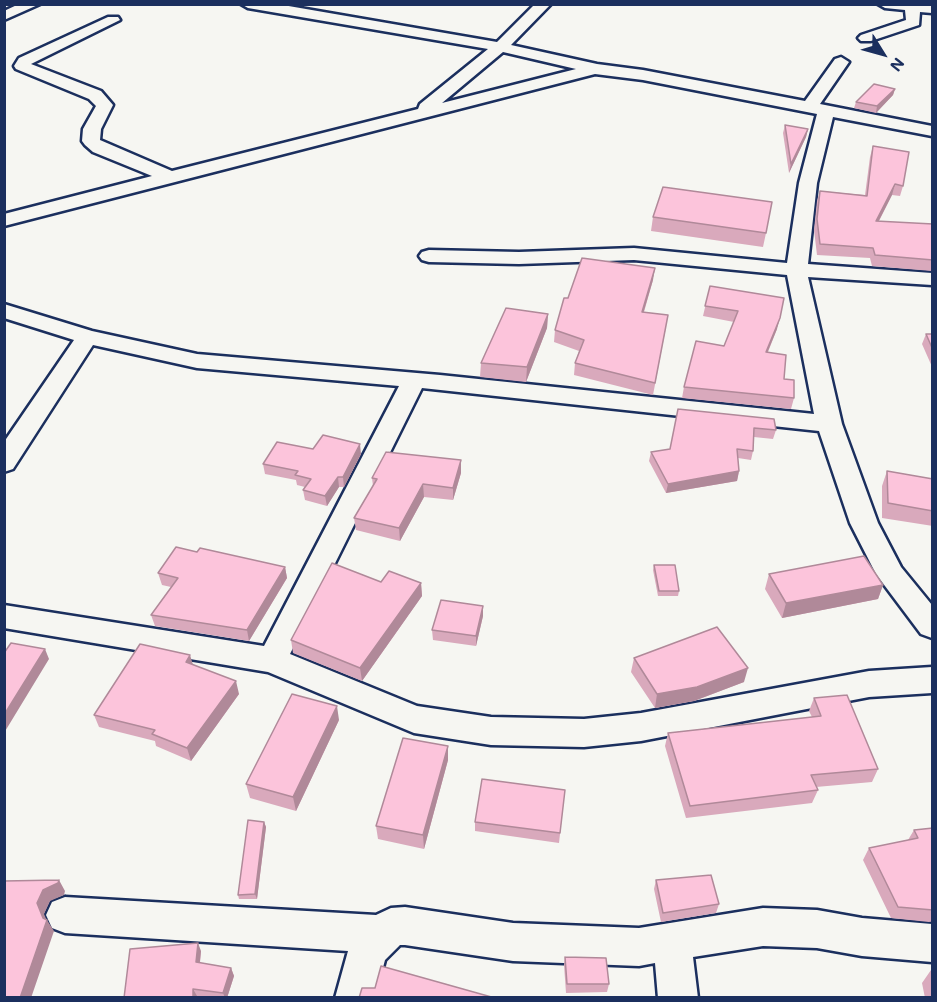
<!DOCTYPE html>
<html>
<head>
<meta charset="utf-8">
<style>
	body { margin:0 }
	#map { position:relative; width:937px; height:1002px; overflow:hidden; background:#f6f6f2; font-family:Mali,sans-serif }
	canvas { display:block }
	.frame { position:absolute; inset:0; border:6px solid #1b2f5e; pointer-events:none }
	.north { position:absolute; left:853px; top:24px; width:60px; height:60px; -webkit-text-stroke:4px #f6f6f2; paint-order:stroke; rotate:127deg; font-size:16px; font-weight:700; line-height:24px; text-align:center; color:#1b2f5e }
	.north::after { content:''; display:block; margin:auto; width:21px; height:27px; background:#1b2f5e; clip-path:polygon(50% 0,100% 100%,50% 72%,0 100%) }
</style>
</head>
<body>
<div id="map">
<canvas width="937" height="1002"></canvas>
<div class="frame"></div>
<div class="north">N</div>
</div>
<script>
const context = document.querySelector('canvas').getContext('2d');
context.lineJoin = 'round';
const poly = rows => new Path2D(rows.map(r => 'M' + r).join(''));
function stroke(path, color, width, dash) { context.strokeStyle = color; context.lineWidth = width; context.lineCap = dash ? 'butt' : 'round'; context.setLineDash(dash || []); context.stroke(path); }
function fillPath(path, color) { context.fillStyle = color; context.fill(path, 'evenodd'); }
const minor = poly([
	[19,4,40,4,4,20,4,11,19,4],
	[241,4,277,4,497,42,535,4,551,4,511,45,597,64,643,70,805,101,835,59,841,57,849,62,820,104,932,126,932,136,833,117,817,183,808,264,932,273,932,285,808,277,842,424,878,523,901,567,932,605,932,638,921,634,876,574,850,523,819,431,422,388,290,654,417,706,491,717,584,719,641,713,869,671,932,667,932,693,869,697,641,741,584,747,491,745,414,733,268,672,4,628,4,605,264,646,399,386,197,368,93,345,13,469,4,472,4,442,74,340,4,318,4,304,92,331,197,354,440,375,814,414,787,275,634,260,519,264,429,262,422,260,419,256,422,252,429,250,519,252,634,248,787,263,799,183,817,114,643,80,595,74,4,226,4,214,152,176,93,152,85,145,82,141,83,129,96,106,89,99,16,69,14,66,19,58,108,17,118,17,120,20,31,64,101,91,113,105,101,129,100,140,172,171,418,109,420,104,488,49,248,8,241,4],
	[503,52,576,69,442,103,503,52],
	[878,4,932,5,932,13,920,12,919,25,871,41,861,41,858,38,861,35,906,20,905,10,885,8,878,4],
	[65,897,376,915,391,908,405,907,513,923,639,928,763,908,817,910,862,918,932,924,932,962,862,956,817,948,763,946,693,957,698,998,658,998,655,963,639,966,513,961,405,945,400,945,385,960,375,998,335,998,348,951,65,933,52,928,46,915,52,902,65,897]
]);
const wall = poly([
	[895,89,893,95,876,113,854,108,856,102],
	[785,125,808,129,806,137,789,173,783,133],
	[873,146,903,186,900,196,892,195,879,221,933,224,933,273,932,271,872,266,870,258,817,255,814,230,817,201,820,191,865,195,870,157],
	[653,217,766,233,763,247,651,231],
	[653,280,644,312,666,327,653,395,574,375,575,363,579,351,554,342,555,330,568,298],
	[710,286,777,329,768,352,784,379,794,398,791,409,682,398,684,387,724,346,734,322,703,316],
	[548,314,547,328,526,382,480,377,481,363],
	[926,334,933,334,933,369,922,344],
	[678,409,776,430,773,439,754,437,753,451,751,460,738,458,739,471,737,481,666,493,649,461,651,452,670,449],
	[313,449,361,454,344,487,339,487,327,506,305,500,303,490,305,487,297,485,296,480,265,474,263,464],
	[887,471,933,479,933,526,882,518,882,486],
	[461,473,453,500,424,497,400,541,356,530,354,518,373,486,372,478],
	[197,552,285,567,287,578,249,641,155,626,151,615,171,587,162,585,158,573],
	[654,565,679,591,678,596,658,596,653,570],
	[769,574,883,585,878,599,782,618,765,589],
	[381,582,421,583,422,596,362,681,293,653,291,640],
	[483,616,476,646,433,640,432,630],
	[634,658,744,682,694,701,655,708,631,672],
	[193,664,239,694,191,761,156,746,155,741,99,727,94,715],
	[814,698,878,769,872,782,816,787,818,790,812,803,686,818,665,746,668,733,812,717,809,711],
	[339,720,296,811,250,798,246,784],
	[448,746,448,760,424,849,378,839,376,826],
	[565,790,559,843,475,831,475,822],
	[264,822,266,827,257,899,239,899,238,895],
	[933,828,933,921,929,922,891,918,863,860,869,848,908,840,914,830],
	[656,880,719,904,716,913,661,922,654,889],
	[201,951,200,963,231,968,234,976,227,998,205,998,197,996,197,998,124,998],
	[565,957,609,984,607,992,566,993,564,965],
	[931,970,933,970,933,998,925,998,922,983]
]);
const shadedWall = poly([
	[895,89,893,95,876,113,877,106],
	[808,129,806,137,789,173,791,164],
	[895,184,892,195,873,232,876,221],
	[655,268,653,280,640,324,642,312],
	[548,314,547,328,526,382,527,367],
	[780,318,777,329,763,363,766,352],
	[360,444,361,454,344,487,343,477],
	[461,460,461,473,453,500,453,488],
	[739,471,737,481,666,493,668,484],
	[338,477,339,487,327,506,325,496],
	[423,484,424,497,400,541,399,528],
	[285,567,287,578,249,641,247,630],
	[421,583,422,596,362,681,360,668],
	[883,585,878,599,782,618,786,603],
	[483,606,483,616,476,646,476,636],
	[45,649,49,659,4,733,4,715],
	[190,655,194,668,186,662],
	[748,668,744,682,694,701,655,708,657,694],
	[236,681,239,694,191,761,187,748],
	[337,706,339,720,296,811,293,797],
	[448,746,448,760,424,849,423,835],
	[264,822,266,827,257,899,255,894],
	[59,880,65,891,64,895,50,901,44,914,47,921,47,920,54,931,31,998,20,998,43,918,37,903,43,890],
	[198,943,201,951,199,970,196,962],
	[231,968,234,976,227,998,225,998,223,993],
	[193,989,197,996,197,998,193,997]
]);
const building = poly([
	[874,84,895,89,877,106,856,102,874,84],
	[785,125,808,129,791,164,785,125],
	[873,146,909,152,903,186,895,184,876,221,933,224,933,260,875,255,873,248,820,244,817,219,820,191,867,196,873,146],
	[663,187,772,202,766,233,653,217,663,187],
	[582,258,655,268,642,312,668,315,655,383,575,363,584,340,555,330,564,298,568,298,582,258],
	[710,286,784,298,780,318,766,352,786,355,784,379,794,380,794,398,684,387,696,341,724,346,738,311,705,306,710,286],
	[506,308,548,314,527,367,481,363,506,308],
	[926,334,933,334,933,350,926,334],
	[678,409,774,419,776,430,754,428,753,451,737,449,739,471,668,484,651,452,670,449,678,409],
	[323,435,360,444,343,477,338,477,325,496,303,490,311,479,295,475,298,471,263,464,277,442,313,449,323,435],
	[386,452,461,460,453,488,423,484,399,528,354,518,377,479,372,478,386,452],
	[887,471,933,479,933,511,888,503,887,471],
	[176,547,197,552,200,548,285,567,247,630,151,615,178,578,158,573,176,547],
	[864,556,883,585,786,603,769,574,864,556],
	[332,563,381,582,389,571,421,583,360,668,291,640,332,563],
	[654,565,675,565,679,591,659,591,654,565],
	[441,600,483,606,476,636,432,630,441,600],
	[717,627,748,668,697,687,657,694,634,658,717,627],
	[11,643,45,649,4,715,4,653,11,643],
	[140,644,190,655,186,662,236,681,187,748,152,734,155,730,94,715,140,644],
	[292,694,337,706,293,797,246,784,292,694],
	[847,695,878,769,811,775,818,790,690,806,668,733,821,716,814,698,847,695],
	[403,738,448,746,423,835,376,826,403,738],
	[482,779,565,790,560,833,475,822,482,779],
	[248,820,264,822,255,894,238,895,248,820],
	[933,828,933,910,898,907,869,848,918,838,914,830,933,828],
	[711,875,719,904,663,913,656,880,711,875],
	[59,880,58,883,43,890,37,903,43,918,47,920,20,998,4,998,4,881,59,880],
	[198,943,196,962,231,968,223,993,193,989,193,997,124,998,130,949,198,943],
	[565,957,606,958,609,984,567,984,565,957],
	[381,966,495,998,359,998,362,988,375,988,381,966]
]);
stroke(minor, '#1b2f5e', 5);
fillPath(minor, '#f6f6f2');
fillPath(wall, '#d9a9bc');
fillPath(shadedWall, '#b08999');
fillPath(building, '#fcc4db');
stroke(building, '#b08999', 1.5);
</script>
</body>
</html>
